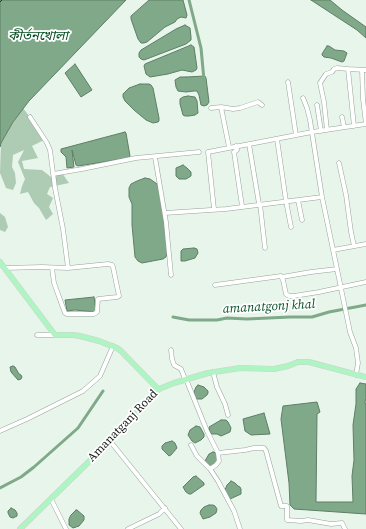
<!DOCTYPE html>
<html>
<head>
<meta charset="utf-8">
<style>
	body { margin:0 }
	canvas { display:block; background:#e8f5eb }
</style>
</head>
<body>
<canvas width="366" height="529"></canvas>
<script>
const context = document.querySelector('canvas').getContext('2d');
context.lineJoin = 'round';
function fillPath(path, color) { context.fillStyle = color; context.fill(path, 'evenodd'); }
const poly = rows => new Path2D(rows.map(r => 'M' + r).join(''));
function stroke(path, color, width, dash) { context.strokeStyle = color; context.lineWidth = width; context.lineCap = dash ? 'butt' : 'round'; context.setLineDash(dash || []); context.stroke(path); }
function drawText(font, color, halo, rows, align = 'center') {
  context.font = font + ' "Source Serif 4","Noto Sans Bengali",serif'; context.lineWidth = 3.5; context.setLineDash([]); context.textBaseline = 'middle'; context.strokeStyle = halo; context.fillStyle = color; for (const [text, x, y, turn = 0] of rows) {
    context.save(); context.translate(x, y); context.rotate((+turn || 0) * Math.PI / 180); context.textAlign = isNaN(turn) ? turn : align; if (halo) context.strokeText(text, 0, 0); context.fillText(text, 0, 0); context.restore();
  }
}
const green = poly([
	[23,108,46,139,32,146,38,158,22,161,24,169,42,170,51,177,62,173,69,183,50,187,47,194,53,198,49,207,53,214,46,220,39,208,34,203,28,192,20,194,22,186,25,179,18,162,24,150,13,155,12,167,15,173,16,183,13,190,6,188,0,173,1,143,13,122],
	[0,213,5,217,8,227,5,232,0,230]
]);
const water = poly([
	[0,0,126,0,29,101,13,122,1,143,0,147,0,0],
	[149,0,183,0,187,15,186,18,181,17,177,19,175,22,165,27,147,42,144,43,141,43,138,39,131,19,131,16,149,0],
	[311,0,330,0,342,10,366,27,366,38,357,30,311,0],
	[185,25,190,28,191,37,191,40,186,44,144,60,141,59,139,57,139,53,141,50,176,29,185,25],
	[191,45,194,47,197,68,196,70,192,72,182,70,168,74,150,77,146,74,144,66,145,64,191,45],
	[327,46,329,46,335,50,344,51,347,53,344,61,342,62,331,58,324,57,322,55,322,54,327,46],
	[75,64,92,90,81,97,65,73,75,64],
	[186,77,205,76,206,78,209,102,207,105,204,106,201,105,199,95,197,91,194,91,186,92,178,91,176,87,175,80,180,77,186,77],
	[140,84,149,84,151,85,153,88,159,118,159,121,158,122,153,123,146,120,134,110,125,101,123,97,123,94,129,88,140,84],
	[188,96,195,97,197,101,198,113,195,115,189,116,185,116,183,115,180,104,180,99,183,97,188,96],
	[125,132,126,133,130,156,128,158,78,166,76,165,72,150,74,167,67,168,66,157,61,152,61,149,125,132],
	[183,165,187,168,191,172,191,176,186,179,179,179,176,176,176,168,183,165],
	[145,178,150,179,157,184,161,196,166,238,167,254,166,257,163,259,142,263,138,261,135,257,132,225,132,204,129,197,129,188,131,184,137,181,145,178],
	[194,248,197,249,198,253,195,258,185,261,181,261,181,251,183,249,194,248],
	[94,297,96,311,95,312,75,310,67,311,65,300,94,297],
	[13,366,15,367,19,374,21,375,22,377,21,379,18,380,11,372,10,367,13,366],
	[360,383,366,384,366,398,365,402,366,406,366,514,294,509,290,505,289,483,281,419,283,406,317,402,320,412,317,414,316,502,353,502,352,476,354,460,353,425,356,404,356,389,360,383],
	[198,385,204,387,208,391,208,393,207,395,202,399,197,399,195,396,194,392,196,387,198,385],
	[264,413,270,434,251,435,245,431,243,419,264,413],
	[221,420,226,420,228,422,231,428,230,432,221,436,217,434,212,434,210,432,209,427,221,420],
	[196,426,200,427,204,434,204,437,201,440,195,443,192,441,188,435,190,430,196,426],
	[172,441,175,443,177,448,171,455,169,456,162,449,162,446,165,443,172,441],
	[213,452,216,453,218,456,217,462,211,467,205,461,209,454,213,452],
	[196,476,204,483,204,485,201,487,191,494,189,494,186,492,183,487,193,477,196,476],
	[231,481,235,483,238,486,240,487,241,489,241,494,230,499,226,493,225,490,227,485,231,481],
	[209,505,213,505,215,506,217,509,216,513,210,517,203,519,200,513,201,510,204,507,209,505],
	[11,508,15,510,17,513,17,516,13,518,10,517,8,513,8,511,11,508],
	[76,510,77,510,84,516,84,520,79,526,73,528,69,525,69,519,71,515,76,510]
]);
const canal = poly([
	[189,0,201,48,204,80],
	[173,317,189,320,217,320,227,318,247,319,290,317,312,317,329,312,366,305],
	[0,488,21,477,34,467,78,428,103,391]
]);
const ferry = poly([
	[0,2,2,0]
]);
const minor = poly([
	[362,70,363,99,366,124],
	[288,82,296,135],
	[303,98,307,108,310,120,322,197,337,269,350,332,356,348,358,363,356,375],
	[317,105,321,131],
	[221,107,229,147],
	[211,108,221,107,233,109,240,108,258,102,262,105],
	[30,117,47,143,50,150,55,188,63,229,68,268],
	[342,117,344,127],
	[354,126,348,69,366,70],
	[327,130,324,102,320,83,326,74,332,72,334,69,337,68,348,69],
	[277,139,286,201,291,227],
	[249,144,259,204],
	[236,146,237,150,234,152,242,206],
	[155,157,166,222,171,275],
	[339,163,346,195,351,232,354,246],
	[53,174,82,169,136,158,199,152],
	[298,200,302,220],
	[260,204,265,248],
	[214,209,208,152,312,132,366,124],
	[165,213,226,209,322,197],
	[333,250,366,244],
	[4,268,42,267,68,268,108,264,112,265,113,267,119,296,117,297,98,299,97,312,94,314,67,314,65,313,62,305,54,283,52,268],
	[282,277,311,272,337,269],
	[215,285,281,276,283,280,286,294,289,296,294,296,319,292,366,282],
	[37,335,55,335],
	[171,350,172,359,174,365,181,369,185,379],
	[213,372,217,387,225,404,228,415],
	[186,379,207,431,218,453,245,450,254,448,264,448,266,451,281,506,287,506,287,520,301,521,308,520,331,524,342,523,345,529],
	[0,431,27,419,83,391,100,376,113,346],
	[110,441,181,529],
	[191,445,197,456,210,469,216,465,219,461,218,453],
	[210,469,218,481,234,511,240,529],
	[51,499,66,529],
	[128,529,159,514,165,508]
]);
const major = poly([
	[0,262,55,335,73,335,80,336,99,341,117,348,121,351,158,389],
	[20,529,110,441,159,389,174,383,208,373,240,368,274,369,288,366,298,362,309,362,366,377]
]);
const streetNames = [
	["Amanatganj Road",123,426,-46]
];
const waterNames = [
	["কীর্তনখোলা",38,37],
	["amanatgonj khal",269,307,-3]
];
fillPath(green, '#aecbb4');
fillPath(water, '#7fa988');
stroke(water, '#5f7e66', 1);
stroke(canal, '#7fa988', 3);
stroke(ferry, '#044d23', 1, [5, 4]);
stroke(minor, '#96a399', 5);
stroke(major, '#d0d1d0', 6);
stroke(minor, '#fff', 4);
stroke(major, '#aff4c3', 5);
drawText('12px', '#151a16', '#fff', streetNames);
drawText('italic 13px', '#044d23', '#fff', waterNames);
</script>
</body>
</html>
